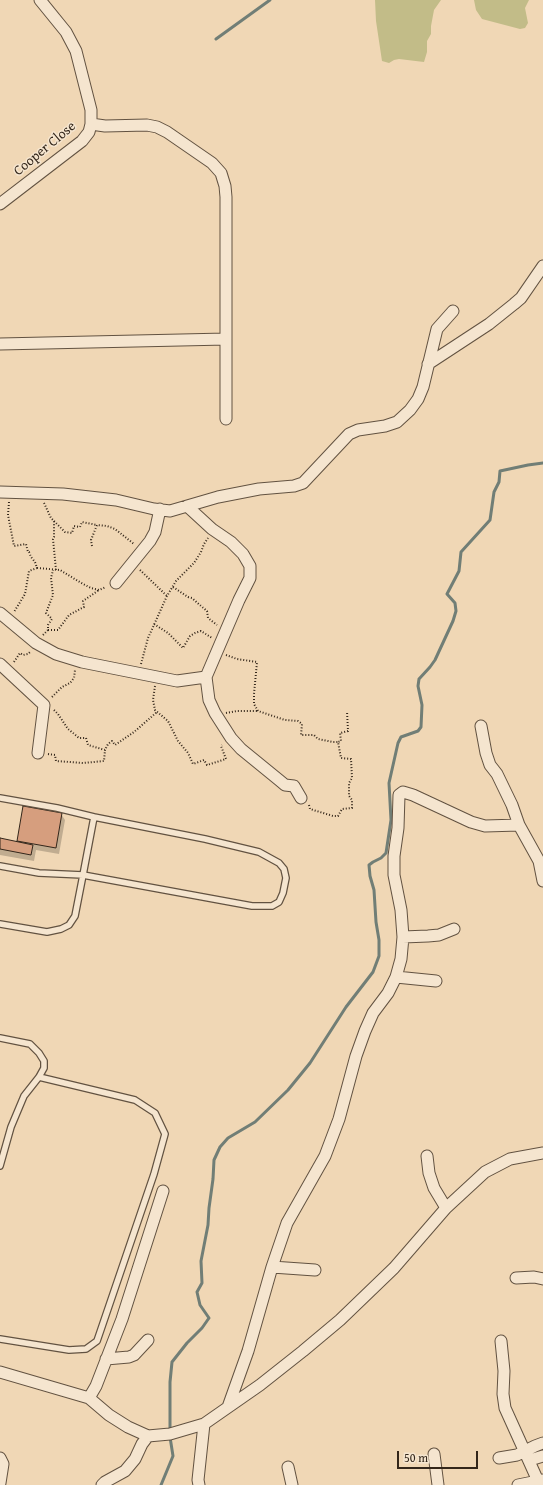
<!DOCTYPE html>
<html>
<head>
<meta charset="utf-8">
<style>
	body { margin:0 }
	#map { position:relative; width:543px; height:1485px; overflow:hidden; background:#f0d7b5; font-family:"Gentium Book Plus",serif }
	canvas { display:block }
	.scale { position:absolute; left:397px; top:1451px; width:81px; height:18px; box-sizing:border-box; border:2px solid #33261a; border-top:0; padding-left:5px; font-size:12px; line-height:14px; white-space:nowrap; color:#33261a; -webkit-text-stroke:3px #f5e5cf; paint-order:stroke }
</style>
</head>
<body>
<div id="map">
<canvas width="543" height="1485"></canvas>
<div class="scale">50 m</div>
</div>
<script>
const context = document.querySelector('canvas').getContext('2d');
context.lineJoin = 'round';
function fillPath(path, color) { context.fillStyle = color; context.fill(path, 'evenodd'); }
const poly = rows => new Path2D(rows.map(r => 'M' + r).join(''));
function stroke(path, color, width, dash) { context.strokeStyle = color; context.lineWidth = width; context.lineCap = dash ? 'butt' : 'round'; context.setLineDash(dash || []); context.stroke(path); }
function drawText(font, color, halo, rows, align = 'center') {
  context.font = font + ' "Gentium Book Plus",serif'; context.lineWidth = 3; context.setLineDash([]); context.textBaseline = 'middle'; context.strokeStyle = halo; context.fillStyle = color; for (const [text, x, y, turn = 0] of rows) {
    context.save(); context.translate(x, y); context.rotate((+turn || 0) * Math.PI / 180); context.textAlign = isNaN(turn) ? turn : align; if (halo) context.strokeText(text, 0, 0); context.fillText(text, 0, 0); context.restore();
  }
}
const green = poly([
	[375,0,441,0,434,10,431,26,431,34,427,41,427,52,424,62,399,59,394,60,389,63,382,61,376,21],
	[474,0,529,0,525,8,528,23,525,28,520,29,482,19,476,10]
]);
const shadow = poly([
	[24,808,61,814,65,820,59,854,36,850,34,861,0,855,0,839,18,843]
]);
const stream = poly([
	[216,39,270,0],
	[170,1432,170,1382,172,1362,187,1343,202,1328,209,1318,200,1305,197,1292,202,1283,201,1261,208,1225,209,1208,213,1179,214,1160,220,1147,228,1138,255,1122,288,1090,310,1063,346,1007,373,972,379,956,379,940,376,922,374,890,370,876,369,865,373,862,381,858,386,853,391,820,389,783,398,743,401,737,418,731,421,727,422,705,418,686,419,679,430,667,435,660,453,621,456,611,455,603,447,594,459,571,461,552,490,520,494,492,499,482,500,471,528,465,543,463],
	[161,1485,173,1456,170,1437]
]);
const building = poly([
	[23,806,62,813,56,848,17,841,23,806],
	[0,838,33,845,31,855,0,849,0,838]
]);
const path = poly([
	[9,502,8,515,14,546,26,544,28,552,29,552,31,557,35,562,37,568,29,571,25,594,14,612],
	[44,503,51,518,54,521,54,537,53,539,56,570],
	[54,521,65,532,72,533,74,526,80,527,82,522,97,525],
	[92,546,91,540,97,525,107,526,115,529,134,544],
	[37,568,60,570,83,584,91,588,99,590,106,587],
	[140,570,167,596],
	[173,587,188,597,192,598,201,606,207,611,208,618,217,625],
	[154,624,168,633,183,648,190,636,195,633,201,631,212,638],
	[48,630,58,630,69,615,84,607,83,601,99,590],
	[43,635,48,630,48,625,52,619,46,613,53,595,51,578,53,570],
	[226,655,237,659,257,662,254,694,254,704,258,711,285,720,298,721,302,724,301,735,314,735,318,739,333,742,338,742],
	[14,662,20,653,23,655,28,654,31,651],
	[141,664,148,638,167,596,176,581,194,563,201,552,204,544,208,538],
	[155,686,153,700,155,710,168,721,178,741,188,753,193,764,204,760,207,765,226,759,221,746,222,745],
	[52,697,62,687,70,683,74,678,75,670],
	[54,710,58,714,68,729,73,733,79,738,86,738,88,745,105,750,108,744,112,741,115,745,134,732,157,712],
	[226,713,237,711,258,711],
	[48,754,55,755,56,761,83,763,104,761,105,750],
	[309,805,310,809,333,816,338,816,342,809,352,808,352,800,349,796,349,783,352,778,351,759,341,758,338,742,341,741,340,733,348,731,347,711]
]);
const service = poly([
	[0,798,57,808,94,817,83,875,39,873,0,866],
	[0,924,47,932,61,929,69,925,75,916,83,875,252,906,272,906,279,902,283,893,286,878,284,869,279,863,259,852,205,839,94,817],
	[0,1038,30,1044,39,1053,44,1061,44,1068,39,1077,24,1096,11,1127,0,1166],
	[0,1339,69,1350,86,1349,97,1341,154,1174,165,1134,155,1113,135,1100,39,1077]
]);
const minor = poly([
	[91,124,105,126,147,125,157,127,167,132,212,163,221,173,225,186,226,197,226,419],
	[0,204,82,141,89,132,91,124,91,110,76,51,66,32,40,0],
	[0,344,226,339],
	[428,364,489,324,514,304,521,298,543,266],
	[0,492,63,494,116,500,154,509,170,511,218,497,259,489,294,486,303,483,349,434,358,430,385,426,397,422,410,410,418,399,423,387,437,329,453,311],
	[116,583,150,541,155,532,160,509],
	[0,613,36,643,56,654,82,662,177,681,206,677,239,600,250,578,250,566,243,554,231,542,212,529,187,506],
	[0,664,44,705,38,753],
	[206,677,209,700,215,713,231,738,241,749,279,780,285,785,294,786,301,798],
	[481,726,486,753,490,765,497,774,512,805,519,825,539,861,543,881],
	[403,937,428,936,439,935,454,929],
	[396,977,436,981],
	[427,1156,429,1173,434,1188,446,1208],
	[272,1267,315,1270],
	[516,1278,534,1277,543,1279],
	[501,1341,504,1371,503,1394,505,1408,538,1481],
	[106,1359,129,1357,134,1355,148,1340],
	[0,1372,89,1398,109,1415,128,1427,148,1436],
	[89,1398,96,1386,122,1319,163,1191],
	[228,1407,248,1351,272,1267,287,1223,325,1156,339,1119,356,1056,365,1031,373,1013,388,993,396,977,401,959,403,937,401,910,394,875,394,856,398,828,399,795,403,792,413,795,471,822,485,826,519,825],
	[434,1454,438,1485],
	[0,1458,3,1464,0,1483],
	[499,1458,517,1455,535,1446,543,1443],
	[530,1460,543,1456],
	[288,1467,292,1485],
	[102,1485,105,1482,125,1471,135,1459,142,1444,148,1436,170,1434,204,1424,260,1385,303,1351,340,1320,394,1268,446,1208,485,1172,510,1159,543,1153],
	[199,1485,198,1480,204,1424],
	[518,1485,543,1480]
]);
const streetNames = [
	["Cooper Close",45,149,-40]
];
fillPath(green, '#c2bc88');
fillPath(shadow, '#0003');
stroke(stream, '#717e76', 3);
fillPath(building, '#d69e7e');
stroke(building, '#33261a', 1);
stroke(service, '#625241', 8);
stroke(minor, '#625241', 13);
stroke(path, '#33261a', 2, [1, 2]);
stroke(service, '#f5e5cf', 5.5);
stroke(minor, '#f5e5cf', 11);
drawText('14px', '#33261a', '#f5e5cf', streetNames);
</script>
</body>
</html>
